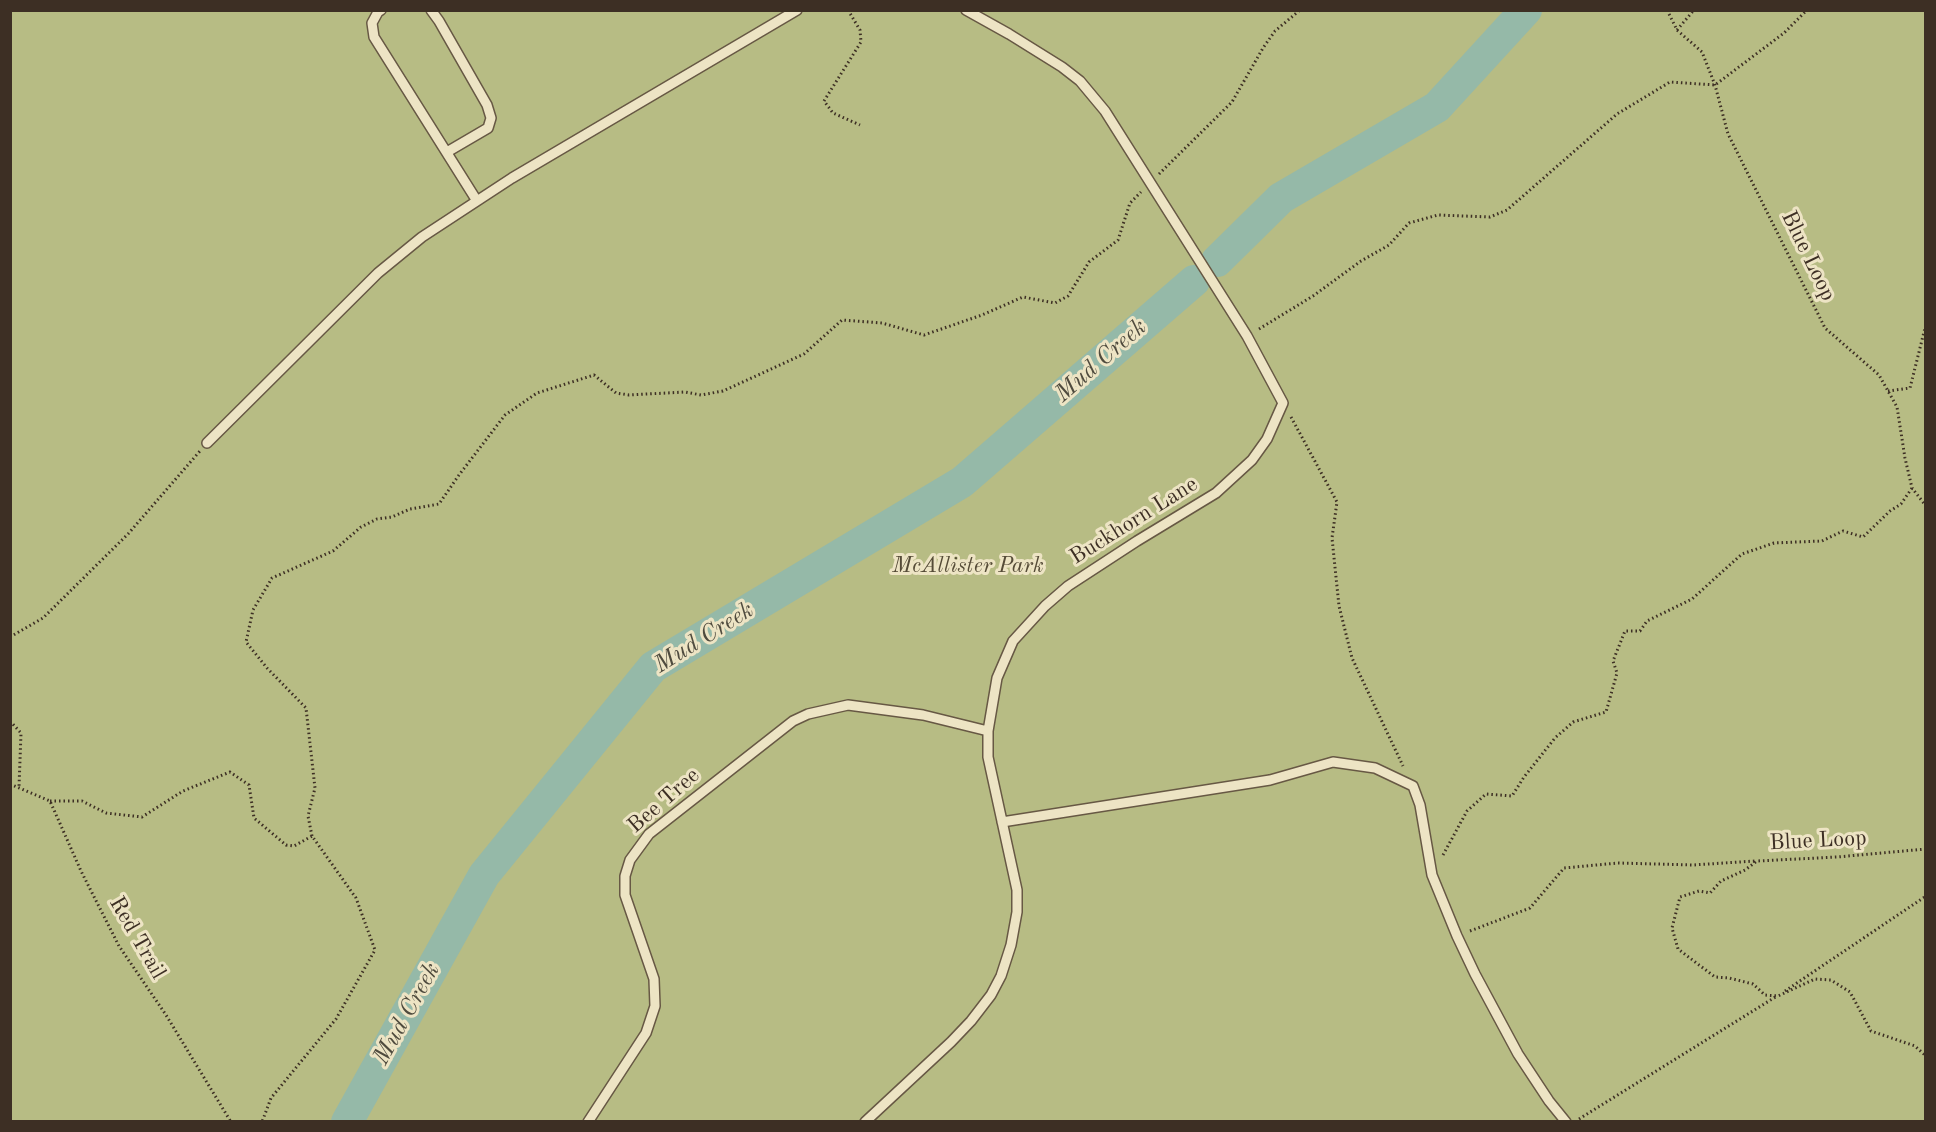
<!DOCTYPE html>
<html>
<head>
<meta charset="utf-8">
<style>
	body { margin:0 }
	#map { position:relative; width:1936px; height:1132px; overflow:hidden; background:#e4d5a4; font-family:"Old Standard TT",serif }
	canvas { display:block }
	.frame { position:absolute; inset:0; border:12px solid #3d2f24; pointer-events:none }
</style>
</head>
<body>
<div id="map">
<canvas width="1936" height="1132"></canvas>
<div class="frame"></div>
</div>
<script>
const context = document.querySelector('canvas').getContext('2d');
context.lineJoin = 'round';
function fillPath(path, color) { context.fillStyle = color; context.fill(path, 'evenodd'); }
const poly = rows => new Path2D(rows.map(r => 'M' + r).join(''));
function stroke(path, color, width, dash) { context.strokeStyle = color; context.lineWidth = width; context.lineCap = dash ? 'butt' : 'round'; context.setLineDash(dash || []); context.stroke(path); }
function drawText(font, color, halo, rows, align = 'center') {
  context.font = font + ' "Old Standard TT",serif'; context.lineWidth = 6; context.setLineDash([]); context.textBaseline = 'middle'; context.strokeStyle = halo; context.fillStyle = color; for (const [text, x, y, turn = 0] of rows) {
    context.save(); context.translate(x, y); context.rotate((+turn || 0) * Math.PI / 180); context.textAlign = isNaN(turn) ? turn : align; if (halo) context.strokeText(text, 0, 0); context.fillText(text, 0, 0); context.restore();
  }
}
const green = poly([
	[10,11,1925,11,1925,1121,11,1121]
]);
const river = poly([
	[1217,261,1281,198,1437,107,1526,10],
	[347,1122,484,875,653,667,962,482,1194,281]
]);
const path = poly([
	[848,10,860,30,861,42,824,101,833,113,860,125],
	[1667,10,1677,30,1702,52,1715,85,1728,134,1825,328,1879,375,1897,407,1905,458,1912,488,1926,506],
	[1677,30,1694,10],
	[1159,174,1232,102,1263,48,1275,31,1300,10],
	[1259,329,1313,296,1361,261,1389,245,1409,223,1438,215,1490,217,1507,210,1617,114,1670,82,1715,85,1784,33,1807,10],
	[1888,391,1910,388,1926,324],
	[1291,417,1337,502,1332,538,1339,606,1352,658,1403,766],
	[10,637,43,618,128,534,200,451],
	[10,721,21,733,19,787],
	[10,784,50,801,81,871,119,946,166,1015,231,1122],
	[50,801,82,801,106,813,142,817,183,791,230,772,249,785,254,818,286,845,294,846,312,836,356,898,375,950,336,1019,271,1098,262,1122],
	[312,836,308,816,315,788,306,708,267,668,246,642,253,610,272,578,333,551,361,527,377,519,392,517,410,509,439,504,459,475,505,415,537,393,594,375,616,393,629,395,685,392,701,395,723,391,804,354,842,320,882,323,924,335,982,315,1023,297,1055,303,1068,296,1089,262,1118,240,1130,203,1141,192],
	[1926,849,1837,857,1757,861,1745,870,1721,881,1710,893,1699,891,1680,897,1672,928,1678,949,1715,977,1729,978,1753,984,1765,995,1778,996,1815,979,1831,980,1850,992,1871,1031,1915,1046,1926,1056],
	[1443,855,1467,811,1486,794,1512,796,1524,777,1555,738,1573,722,1606,712,1617,673,1613,661,1625,631,1640,631,1647,621,1692,599,1742,554,1774,543,1822,541,1843,531,1863,537,1890,511,1901,504,1912,488],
	[1470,931,1530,908,1564,868,1618,863,1693,865,1755,861],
	[1785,991,1926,896],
	[1579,1119,1777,996]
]);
const service = poly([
	[381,10,378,12,372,23,374,37,477,201],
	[431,10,439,21,487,105,491,118,488,128,447,152],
	[207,443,378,273,422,237,512,178,797,10],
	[1002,822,1270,780,1333,762,1375,768,1413,786,1420,805,1432,875,1457,936,1475,974,1518,1054,1549,1101,1566,1122],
	[588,1122,646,1033,655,1006,654,979,625,895,625,876,630,860,649,834,793,721,808,714,848,705,923,715,988,731],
	[865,1122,951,1042,971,1021,991,995,1001,976,1011,945,1017,912,1017,890,988,757,988,731,997,678,1013,641,1045,606,1068,586,1137,541,1216,493,1252,460,1267,439,1283,403,1247,336,1105,111,1080,81,1062,67,1009,34,966,10]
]);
const streetNames = [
	["Blue Loop",1808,256,64],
	["Buckhorn Lane",1134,521,-32],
	["Bee Tree",664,801,-41],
	["Blue Loop",1818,841,-3],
	["Red Trail",137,938,60]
];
const parkNames = [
	["McAllister Park",968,566]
];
const waterNames = [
	["Mud Creek",1101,361,-41],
	["Mud Creek",704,638,-32],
	["Mud Creek",407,1014,-61]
];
fillPath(green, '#b7bc84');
stroke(river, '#95b9a8', 32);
stroke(service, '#675844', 12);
stroke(path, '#3d2f24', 3, [1.5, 3]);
stroke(service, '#ede4c4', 9);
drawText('22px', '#3d2f24', '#ede4c4', streetNames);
drawText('italic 22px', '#554b37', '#ede4c4', parkNames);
drawText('italic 24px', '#4f4b3e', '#ede4c4', waterNames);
</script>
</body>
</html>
